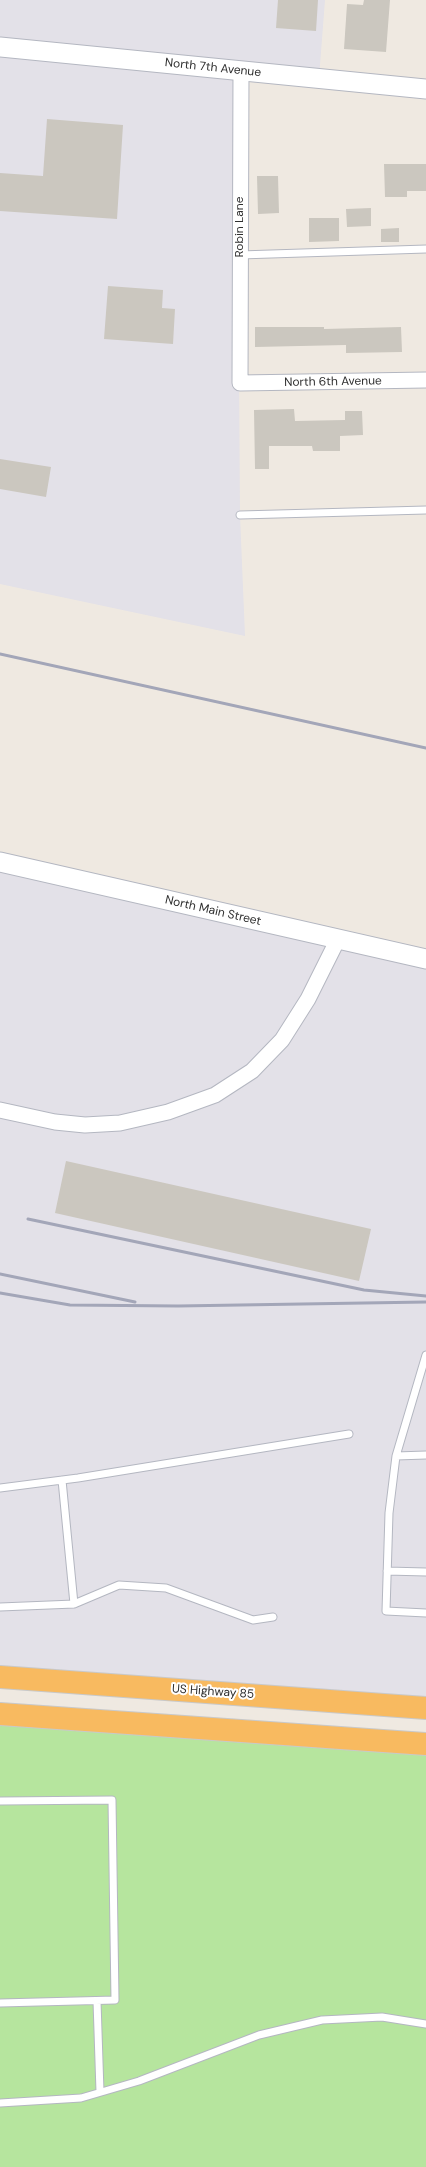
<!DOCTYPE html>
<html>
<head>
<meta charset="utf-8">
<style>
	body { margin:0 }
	canvas { display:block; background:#efe9e1 }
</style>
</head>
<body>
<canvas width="426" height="2167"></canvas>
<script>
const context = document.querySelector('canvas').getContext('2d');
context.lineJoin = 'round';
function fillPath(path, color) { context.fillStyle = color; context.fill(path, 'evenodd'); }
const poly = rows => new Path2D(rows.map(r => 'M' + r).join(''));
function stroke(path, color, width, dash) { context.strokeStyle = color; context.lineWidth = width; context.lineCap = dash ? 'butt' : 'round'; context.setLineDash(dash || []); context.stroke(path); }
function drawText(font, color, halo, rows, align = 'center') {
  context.font = font + ' "DM Sans",sans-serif'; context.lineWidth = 4; context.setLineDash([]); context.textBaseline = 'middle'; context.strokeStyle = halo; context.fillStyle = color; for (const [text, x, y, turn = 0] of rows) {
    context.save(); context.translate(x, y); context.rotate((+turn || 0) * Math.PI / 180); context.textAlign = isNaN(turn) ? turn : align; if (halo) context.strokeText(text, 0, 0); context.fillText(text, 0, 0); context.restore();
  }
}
const industrial = poly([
	[0,0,325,0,319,78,237,71,240,515,245,636,0,584],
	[0,862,426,959,426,1708,0,1677]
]);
const green = poly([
	[0,1714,426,1744,426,2167,0,2167]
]);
const building = poly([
	[278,0,318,0,316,31,276,28],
	[364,0,390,0,386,52,344,49,347,4,363,5],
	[47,119,123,125,117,219,0,211,0,173,43,176],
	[384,164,426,164,426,191,407,191,407,197,385,197],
	[257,176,278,176,279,213,258,214],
	[371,208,371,226,347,227,346,209],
	[309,218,339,218,339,241,309,242],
	[399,228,399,242,381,242,381,229],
	[108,286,163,290,162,308,175,309,173,344,104,339],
	[255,327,324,327,324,329,401,327,402,352,346,353,346,345,255,347],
	[294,409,295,421,345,420,345,411,362,411,363,435,340,436,340,451,313,451,312,446,269,446,269,469,255,469,254,410],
	[0,459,51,467,46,497,0,489],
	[66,1161,371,1229,359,1281,55,1213]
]);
const service = poly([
	[240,255,426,249],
	[240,515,426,510],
	[426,1455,396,1456,389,1513,386,1611,426,1613],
	[396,1456,426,1355],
	[0,1488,78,1478,349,1434],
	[387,1571,426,1572],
	[74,1604,119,1585,166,1588,253,1620,273,1617],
	[0,1607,74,1604,62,1480],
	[0,1801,112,1800,115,2000,0,2003],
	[97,2001,100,2092],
	[0,2103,81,2098,139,2081,259,2035,322,2020,382,2017,426,2024]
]);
const minor = poly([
	[241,71,240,383,426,380],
	[0,1110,55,1122,85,1125,120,1123,168,1112,215,1095,252,1071,282,1040,308,999,338,939]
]);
const tertiary = poly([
	[0,47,426,89],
	[0,862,426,959]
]);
const trunk = poly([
	[0,1677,426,1708],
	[0,1714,426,1744]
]);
const rail = poly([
	[0,654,426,748],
	[28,1219,364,1290,426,1296],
	[0,1274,135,1302],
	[0,1293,70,1305,178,1306,426,1302]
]);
const streetNames = [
	["North 7th Avenue",213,68,6],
	["Robin Lane",240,227,-90],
	["North 6th Avenue",333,382,-1],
	["North Main Street",213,911,13],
	["US Highway 85",213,1692,4]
];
fillPath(industrial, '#e3e1e8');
fillPath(green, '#b6e59e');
fillPath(building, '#cbc7bf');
stroke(service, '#b4b7c1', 9);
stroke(minor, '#b4b7c1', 17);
stroke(tertiary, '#b4b7c1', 21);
stroke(trunk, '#c9c9c9', 24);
stroke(service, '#fff', 7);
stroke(minor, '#fff', 15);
stroke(tertiary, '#fff', 19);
stroke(trunk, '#f8ba60', 22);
stroke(rail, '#a3a6b8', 3);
drawText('12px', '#2e2e2e', '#fff', streetNames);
</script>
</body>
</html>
